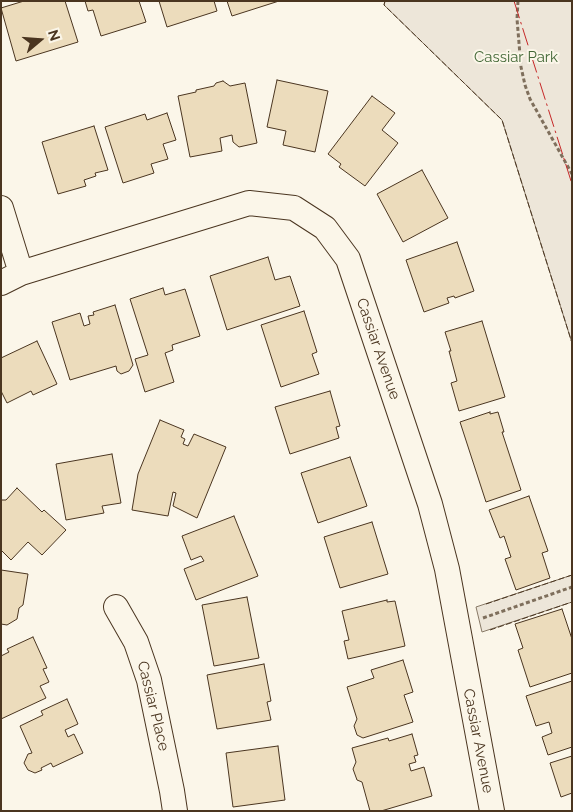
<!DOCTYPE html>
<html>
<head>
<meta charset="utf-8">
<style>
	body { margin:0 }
	#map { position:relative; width:573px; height:812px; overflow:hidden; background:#fbf6e9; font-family:Raleway,sans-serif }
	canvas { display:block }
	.frame { position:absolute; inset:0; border:2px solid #4a3520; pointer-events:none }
	.north { position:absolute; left:15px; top:15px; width:50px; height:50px; -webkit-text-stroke:4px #fbf6e9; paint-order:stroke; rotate:72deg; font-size:14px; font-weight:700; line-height:20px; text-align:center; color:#4a3520 }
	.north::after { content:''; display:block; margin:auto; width:18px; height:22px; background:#4a3520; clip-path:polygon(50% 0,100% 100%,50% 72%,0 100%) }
</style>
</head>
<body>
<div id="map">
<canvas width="573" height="812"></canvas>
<div class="frame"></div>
<div class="north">N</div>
</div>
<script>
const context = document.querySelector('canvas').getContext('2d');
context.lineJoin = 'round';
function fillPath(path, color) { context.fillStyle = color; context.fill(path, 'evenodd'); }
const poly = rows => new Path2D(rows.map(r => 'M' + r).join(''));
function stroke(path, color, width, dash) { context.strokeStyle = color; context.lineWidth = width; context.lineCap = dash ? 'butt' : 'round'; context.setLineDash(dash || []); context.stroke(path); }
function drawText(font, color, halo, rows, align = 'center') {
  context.font = font + ' Raleway,sans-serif'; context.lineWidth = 4; context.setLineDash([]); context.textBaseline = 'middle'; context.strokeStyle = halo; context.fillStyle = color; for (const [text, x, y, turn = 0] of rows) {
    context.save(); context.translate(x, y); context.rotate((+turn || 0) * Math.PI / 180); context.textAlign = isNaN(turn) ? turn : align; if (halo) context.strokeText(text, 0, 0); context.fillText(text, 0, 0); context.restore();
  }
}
const green = poly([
	[385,1,572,1,572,343,502,120,384,5,385,1],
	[572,575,572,602,482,632,476,607,572,575]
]);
const building = poly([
	[24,1,65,1,78,42,16,61,1,8,24,1],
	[85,1,139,1,146,22,101,36,93,10,88,11,85,1],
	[159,1,214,1,217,11,167,27,159,1],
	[227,1,279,1,232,16,227,1],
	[277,80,328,91,315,152,283,145,286,131,267,127,277,80],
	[223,81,230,86,245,83,257,143,239,147,233,142,232,135,220,138,222,151,190,157,178,96,196,92,196,90,214,86,216,83,223,81],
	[372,96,395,113,382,130,398,143,365,186,339,167,341,164,328,154,372,96],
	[167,113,176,140,163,144,168,159,151,164,154,173,123,183,105,127,145,114,147,120,167,113],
	[94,126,108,170,95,173,96,176,84,180,86,186,58,194,42,142,94,126],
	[422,170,448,218,403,242,377,194,422,170],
	[457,242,474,291,455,298,454,296,447,298,449,303,424,312,406,260,457,242],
	[268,257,275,280,290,276,300,306,227,330,210,276,268,257],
	[163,288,165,295,185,289,200,336,172,345,173,350,165,353,174,382,145,392,135,359,148,355,130,299,163,288],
	[115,305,133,365,129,371,121,374,117,371,116,366,70,380,52,322,80,313,84,326,90,324,88,316,94,315,93,312,115,305],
	[304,311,317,352,312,354,319,374,281,387,261,325,304,311],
	[482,321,505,397,459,411,451,383,457,381,449,351,451,351,445,332,482,321],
	[37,341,57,384,33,395,31,391,7,403,1,391,1,358,37,341],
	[330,391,340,426,336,427,339,438,290,454,275,407,330,391],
	[490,412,490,414,498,412,504,432,502,432,521,490,486,502,460,422,490,412],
	[160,420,184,430,181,437,185,439,183,444,188,446,194,434,226,447,197,518,173,506,176,493,173,492,168,516,132,510,138,474,160,420],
	[112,454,121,503,102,506,104,513,66,520,56,464,112,454],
	[350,457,367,506,318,523,301,473,350,457],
	[17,488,42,512,44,510,66,530,42,555,28,542,11,560,1,550,1,500,6,500,17,488],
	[529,496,548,551,542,553,550,578,516,590,505,559,511,557,504,536,500,538,489,510,529,496],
	[234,516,258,576,196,600,184,569,204,561,201,556,191,560,182,536,234,516],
	[372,522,388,574,340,588,324,537,372,522],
	[1,570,28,574,23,605,19,608,17,619,7,625,1,624,1,570],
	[247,597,259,658,214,666,202,605,247,597],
	[387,600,387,602,395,601,405,646,348,659,344,641,349,640,342,611,387,600],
	[562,609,572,639,572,673,530,687,518,650,523,648,515,624,562,609],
	[33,637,47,668,43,669,49,682,40,686,46,698,1,719,1,656,9,652,7,649,33,637],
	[403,660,413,692,404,695,413,722,363,738,357,735,354,726,357,719,347,687,374,678,371,670,403,660],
	[264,664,271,701,267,702,271,720,217,729,207,675,264,664],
	[572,681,572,747,548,755,542,737,552,733,549,722,536,726,526,696,572,681],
	[67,699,78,724,65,730,68,737,74,734,83,753,53,767,51,763,41,768,42,770,35,773,28,770,24,763,28,754,32,753,20,726,43,715,41,711,67,699],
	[412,734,418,755,414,756,416,762,409,764,411,771,424,767,432,796,381,811,370,811,362,782,357,780,353,769,356,762,352,748,388,738,389,741,412,734],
	[278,746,285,800,233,807,226,753,278,746],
	[572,756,572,793,561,797,550,763,572,756]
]);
const path = poly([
	[518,1,517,19,521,67,525,85,530,99,572,174],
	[483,618,572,587]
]);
const street = poly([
	[1,208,21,273],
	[1,283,21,273,249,203,294,208,325,228,348,259,430,504,447,569,492,811],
	[116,607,136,642,149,680,172,791,175,811]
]);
const fence = poly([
	[385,1,384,5,502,120,572,343],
	[486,604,572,575],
	[490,630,572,602]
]);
const power = poly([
	[514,1,572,184]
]);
const parkNames = [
	["Cassiar Park",516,57]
];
const streetNames = [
	["Cassiar Avenue",378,349,71],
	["Cassiar Place",153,706,76],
	["Cassiar Avenue",478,741,79]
];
fillPath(green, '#ede6d9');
stroke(green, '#887966', 1);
fillPath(building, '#ecdcbc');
stroke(building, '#4a3520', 1);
stroke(street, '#4a3520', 26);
stroke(path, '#7f6f5c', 3, [4, 2.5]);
stroke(street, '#fbf6e9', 24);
stroke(fence, '#4a3520', 1, [6, 2.5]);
stroke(power, '#c62828', 1, [18, 4, 2.5, 4]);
drawText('15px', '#436837', '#fbf6e9', parkNames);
drawText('15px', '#4a3520', '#fbf6e9', streetNames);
</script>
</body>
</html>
